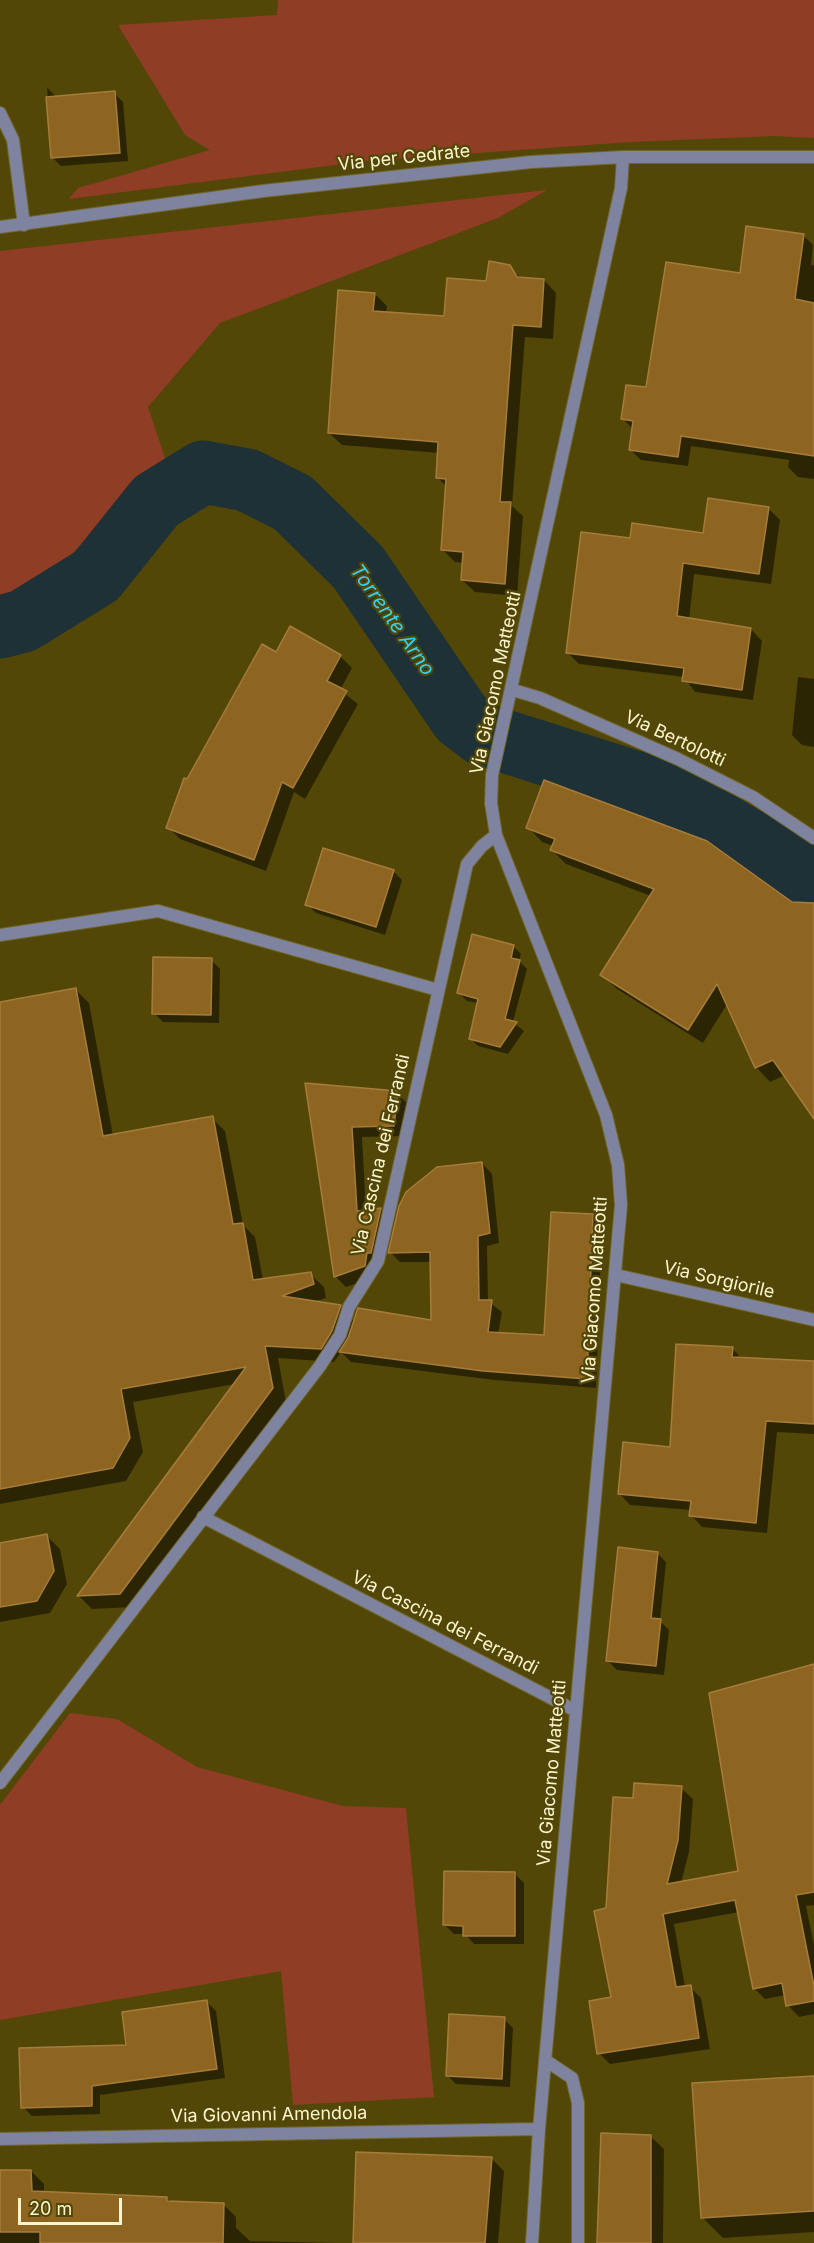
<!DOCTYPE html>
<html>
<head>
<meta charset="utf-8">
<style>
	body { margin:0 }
	#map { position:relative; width:814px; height:2243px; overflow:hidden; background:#534707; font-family:Inter,sans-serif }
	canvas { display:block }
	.scale { position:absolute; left:18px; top:2198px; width:104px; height:27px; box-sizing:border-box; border:3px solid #fcf4cf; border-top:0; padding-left:8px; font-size:18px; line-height:21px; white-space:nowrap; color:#fcf4cf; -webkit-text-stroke:4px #534707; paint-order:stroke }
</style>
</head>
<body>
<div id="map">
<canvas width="814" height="2243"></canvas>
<div class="scale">20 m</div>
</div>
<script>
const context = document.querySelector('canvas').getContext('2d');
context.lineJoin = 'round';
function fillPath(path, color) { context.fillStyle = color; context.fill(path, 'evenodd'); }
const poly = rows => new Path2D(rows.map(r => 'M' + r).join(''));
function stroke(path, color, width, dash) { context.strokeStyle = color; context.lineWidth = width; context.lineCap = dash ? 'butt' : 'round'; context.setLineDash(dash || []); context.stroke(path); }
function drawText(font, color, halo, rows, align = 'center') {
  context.font = font + ' Inter,sans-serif'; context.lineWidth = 4.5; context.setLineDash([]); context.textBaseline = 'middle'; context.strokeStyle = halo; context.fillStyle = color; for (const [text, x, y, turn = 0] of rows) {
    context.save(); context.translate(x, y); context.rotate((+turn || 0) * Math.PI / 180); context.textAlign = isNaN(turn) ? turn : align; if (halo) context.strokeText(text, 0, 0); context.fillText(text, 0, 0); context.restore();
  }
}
const green = poly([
	[278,0,814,0,814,138,775,136,630,142,366,161,69,199,78,188,210,150,185,135,118,25,277,15],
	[547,190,498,218,220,323,148,407,165,458,29,598,0,617,0,251],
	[70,1713,117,1719,197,1767,343,1806,406,1808,434,2097,293,2105,281,1971,0,2020,0,1805]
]);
const shadow = poly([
	[47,87,57,98,114,93,123,102,128,161,61,166,52,157],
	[803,235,813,245,811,265,814,265,814,479,798,477,788,467,789,460,691,446,688,466,641,460,630,449,633,429,623,419,741,275],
	[509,267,522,279,544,280,556,293,553,339,525,337,512,506,523,516,517,596,475,592,462,580,464,563,455,562,443,550,447,487,437,477,439,453,342,445,329,433,375,294,387,306,386,313,445,318],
	[768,508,780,520,771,584,694,574,689,620,751,629,762,641,753,700,695,692,684,677,579,664,567,652,631,540,705,534],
	[291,628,340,656,352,668,340,690,358,704,305,799,294,792,266,871,180,839,168,827,188,781,276,654],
	[798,677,814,679,814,747,802,745,792,735],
	[528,827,814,911,814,1111,785,1075,770,1082,756,1067,727,1004,703,1043,617,989,602,975,651,896,566,864,552,850,553,846,542,842],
	[393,871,402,880,385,935,316,913,307,904],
	[513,946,521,954,519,961,527,969,513,1022,524,1031,508,1054,478,1046,470,1038,478,1003,467,1001,459,993],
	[211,960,220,969,219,1023,163,1022,154,1013],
	[76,990,89,1003,113,1136,212,1118,225,1131,243,1225,255,1237,263,1280,310,1274,324,1287,326,1298,313,1302,340,1307,355,1322,433,1322,432,1262,400,1262,390,1252,482,1163,492,1174,499,1243,487,1246,488,1301,502,1312,498,1334,546,1337,592,1215,602,1226,596,1388,494,1380,351,1362,341,1352,334,1362,278,1358,286,1402,133,1607,92,1609,79,1596,235,1384,133,1402,143,1452,126,1481,0,1504,0,1004],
	[307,1085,397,1093,408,1104,405,1136,362,1137,366,1211,381,1209,392,1220,376,1277,346,1287,335,1276],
	[732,1348,742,1359,814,1363,814,1434,777,1432,767,1533,702,1527,691,1515,691,1510,630,1505,619,1493,672,1448],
	[47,1536,60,1549,67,1584,50,1613,0,1622,0,1545],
	[657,1553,666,1562,660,1621,669,1630,664,1675,617,1670,608,1661],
	[814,1666,814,1905,806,1906,814,1945,814,2014,799,2017,788,2005,786,1995,765,1999,754,1988,739,1912,674,1924,685,1987,690,1987,701,1998,710,2049,610,2064,599,2053,613,1999,607,1910,634,1800,681,1788,693,1799,689,1852,681,1883,740,1872],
	[515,1874,524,1883,524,1944,474,1944,465,1934,454,1934,445,1925],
	[207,2002,216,2011,225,2078,100,2095,100,2114,32,2116,23,2107],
	[504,2019,513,2028,510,2087,456,2084,447,2075],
	[814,2077,814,2232,723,2238,702,2217],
	[650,2136,664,2149,663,2243,599,2243],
	[491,2158,504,2171,498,2243,354,2243],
	[31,2171,44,2184,44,2193,167,2198,171,2203,223,2204,236,2217,236,2228,250,2241,337,2243,0,2243,0,2172]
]);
const river = poly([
	[0,627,23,621,96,576,156,501,203,472,247,480,293,503,358,567,461,718,482,734,669,793,814,879]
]);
const building = poly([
	[115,91,120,153,51,158,46,97,115,91],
	[746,226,804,234,795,299,814,303,814,456,681,436,678,457,629,450,633,421,621,419,626,385,646,387,666,262,740,273,746,226],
	[489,261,510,265,517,277,544,279,541,327,513,325,500,502,511,502,505,584,461,580,463,552,441,550,446,479,436,478,438,442,328,433,338,290,375,293,373,311,444,316,447,278,486,281,489,261],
	[708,498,769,507,759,574,683,563,677,616,751,628,742,690,682,681,684,668,566,653,581,532,630,538,632,523,703,533,708,498],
	[290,626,341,655,327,681,347,691,293,788,282,782,254,860,166,828,184,778,187,779,262,644,276,652,290,626],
	[544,780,707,841,792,902,814,903,814,1119,773,1060,755,1068,717,984,688,1030,600,975,654,889,550,850,555,839,526,828,544,780],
	[323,848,394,870,376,927,305,905,323,848],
	[472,934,514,945,511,958,520,960,505,1019,517,1022,500,1047,469,1039,478,999,457,993,472,934],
	[153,957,212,958,211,1015,152,1014,153,957],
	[76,988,103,1136,213,1116,233,1224,243,1223,253,1280,311,1272,314,1284,282,1296,341,1305,332,1331,321,1349,265,1346,273,1388,120,1594,77,1596,246,1367,121,1389,130,1438,113,1468,0,1489,0,1002,76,988],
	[305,1083,398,1091,394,1126,352,1127,357,1211,381,1208,371,1253,367,1253,365,1266,334,1277,305,1083],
	[482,1162,490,1233,478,1236,479,1300,492,1300,488,1332,544,1335,551,1212,593,1214,587,1379,483,1371,339,1352,348,1338,358,1308,431,1320,430,1252,388,1253,399,1206,406,1192,437,1167,482,1162],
	[676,1344,733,1347,732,1357,814,1361,814,1424,766,1421,756,1523,689,1516,691,1501,618,1494,623,1442,670,1447,676,1344],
	[47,1534,54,1571,37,1601,0,1607,0,1543,47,1534],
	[618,1547,658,1552,651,1618,661,1619,656,1666,606,1661,618,1547],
	[814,1664,814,1892,796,1895,814,1986,814,2001,786,2006,782,1983,753,1989,735,1900,663,1914,676,1987,691,1985,699,2038,597,2054,589,2001,611,1997,594,1911,606,1908,613,1797,633,1798,634,1783,682,1786,678,1840,667,1884,738,1871,709,1693,814,1664],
	[444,1871,515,1872,515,1936,463,1936,463,1926,443,1925,444,1871],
	[207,2000,217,2069,92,2086,92,2106,21,2108,19,2048,126,2045,122,2012,207,2000],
	[449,2014,505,2017,502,2079,446,2076,449,2014],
	[814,2076,814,2211,701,2218,692,2083,814,2076],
	[601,2133,651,2135,651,2243,597,2243,601,2133],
	[356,2152,492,2157,485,2243,353,2243,356,2152],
	[0,2170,31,2170,32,2191,167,2197,167,2201,224,2203,223,2243,40,2243,40,2232,0,2232,0,2170]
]);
const street = poly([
	[0,113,13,140,24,225],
	[0,227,263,191,531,162,623,157,814,157],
	[513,690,540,698,678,759,753,797,814,838],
	[0,935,158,911,438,990],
	[616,1275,814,1320],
	[203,1517,576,1711],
	[0,1783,320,1366,340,1335,349,1307,378,1261,467,864,482,846,496,835],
	[545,2060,572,2078,578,2103,578,2243],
	[0,2139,539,2129],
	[532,2243,539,2129,621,1205,618,1165,606,1115,496,835,491,803,492,775,621,188,623,157]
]);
const streetNames = [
	["Via per Cedrate",404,158,-6],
	["Via Giacomo Matteotti",496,683,-78],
	["Via Bertolotti",675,739,25],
	["Via Cascina dei Ferrandi",381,1155,-77],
	["Via Sorgiorile",719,1280,13],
	["Via Giacomo Matteotti",595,1290,-86],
	["Via Cascina dei Ferrandi",445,1623,27],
	["Via Giacomo Matteotti",552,1773,-85],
	["Via Giovanni Amendola",269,2115,-1]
];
const waterNames = [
	["Torrente Arno",392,620,55]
];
fillPath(green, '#903d25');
fillPath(shadow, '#0007');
stroke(river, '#1d3136', 63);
fillPath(building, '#8d6520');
stroke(building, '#a67c3b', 1.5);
stroke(street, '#71662b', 14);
stroke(street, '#7e84a0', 12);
drawText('18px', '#fcf4cf', '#534707', streetNames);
drawText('italic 20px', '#2fd4f7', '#534707', waterNames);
</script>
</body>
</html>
